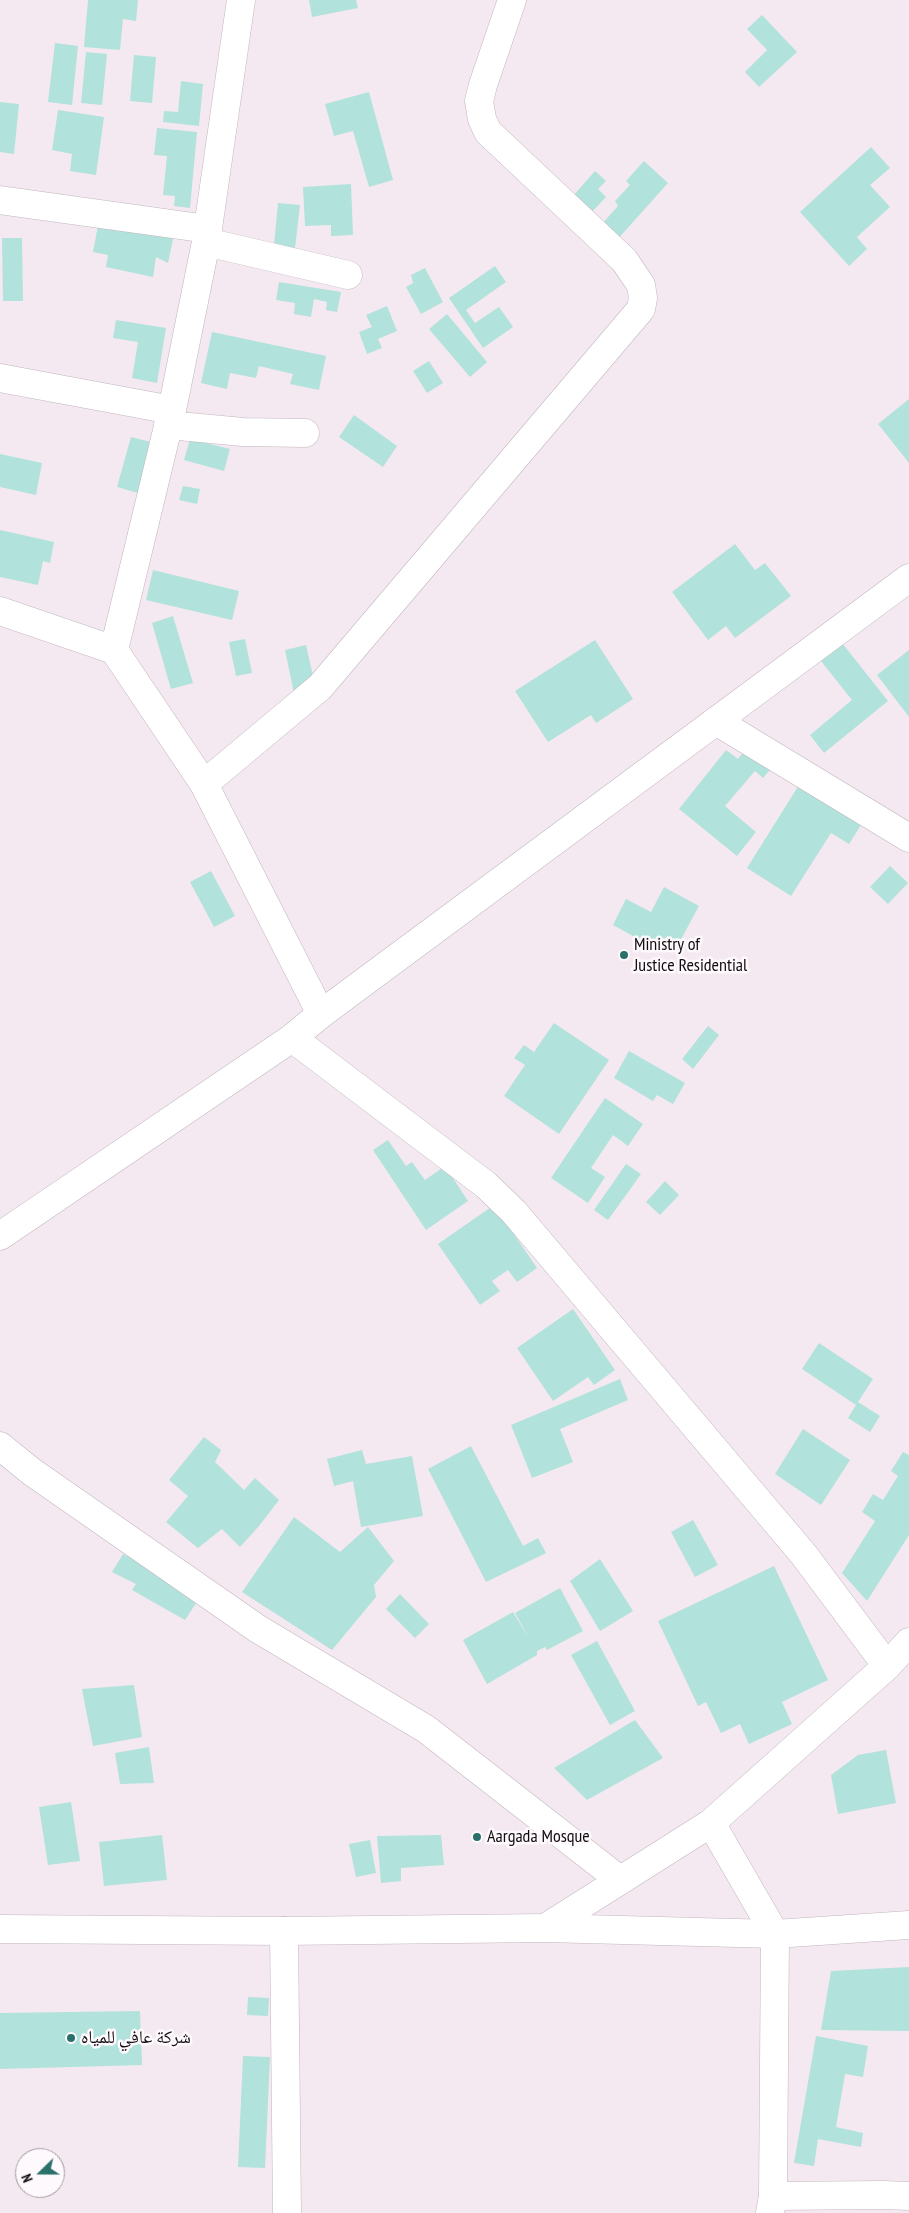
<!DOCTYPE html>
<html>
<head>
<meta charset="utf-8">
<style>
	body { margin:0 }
	#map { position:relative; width:909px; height:2213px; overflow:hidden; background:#f5e9f1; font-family:"PT Sans Narrow",sans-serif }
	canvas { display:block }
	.north { position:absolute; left:15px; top:2148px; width:50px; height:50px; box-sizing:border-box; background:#fef9fc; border:1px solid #9f9b9e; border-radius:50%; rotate:248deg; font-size:14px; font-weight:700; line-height:20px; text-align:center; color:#110d10 }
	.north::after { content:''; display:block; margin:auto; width:18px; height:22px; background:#29716a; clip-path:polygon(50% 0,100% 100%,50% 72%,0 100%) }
</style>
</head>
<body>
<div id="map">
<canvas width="909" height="2213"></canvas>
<div class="north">N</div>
</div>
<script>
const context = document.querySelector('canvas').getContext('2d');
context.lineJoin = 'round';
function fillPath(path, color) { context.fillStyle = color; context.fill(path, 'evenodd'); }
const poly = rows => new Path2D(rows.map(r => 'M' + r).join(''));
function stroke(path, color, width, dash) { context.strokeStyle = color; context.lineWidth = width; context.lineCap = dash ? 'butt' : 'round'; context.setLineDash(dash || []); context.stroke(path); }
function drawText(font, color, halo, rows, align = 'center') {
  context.font = font + ' "PT Sans Narrow","Noto Naskh Arabic",sans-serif'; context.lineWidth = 5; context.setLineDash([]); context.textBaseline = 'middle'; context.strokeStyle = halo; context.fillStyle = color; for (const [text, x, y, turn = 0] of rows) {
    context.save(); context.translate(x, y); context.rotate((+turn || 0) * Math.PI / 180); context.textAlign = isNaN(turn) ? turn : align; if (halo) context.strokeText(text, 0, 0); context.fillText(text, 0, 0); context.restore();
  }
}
const building = poly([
	[88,0,138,0,136,21,123,19,120,50,84,47],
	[309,0,356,0,358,8,312,17],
	[762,15,797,52,759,87,745,72,767,50,747,29],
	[55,43,78,46,72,105,48,102],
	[86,52,107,54,102,105,81,103],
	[134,55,156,57,152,103,130,101],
	[181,81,203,84,199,126,163,122,164,111,178,112],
	[369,92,393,180,369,187,353,131,334,136,325,104],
	[0,102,19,104,14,154,0,152],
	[58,110,104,117,96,175,70,171,72,154,52,150],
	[157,128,197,132,190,208,174,206,175,196,163,195,167,156,154,155],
	[871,147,890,168,870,185,890,207,857,237,867,249,849,266,800,212],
	[644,161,668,183,616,241,600,226,618,206,615,201,630,185,626,181],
	[595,171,606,181,598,189,606,197,592,212,573,196],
	[351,184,353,235,331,236,331,225,305,226,303,187],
	[278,203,300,205,295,248,274,245],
	[99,220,174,234,168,263,156,257,153,277,106,267,108,255,93,252],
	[2,238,22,238,23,301,3,301],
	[495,266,506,282,466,310,475,323,499,307,513,327,483,348,449,298],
	[425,268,443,302,421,314,406,287,413,283,411,275],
	[279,282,341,292,337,312,326,310,327,302,314,299,311,317,294,314,295,303,276,300],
	[387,306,397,331,378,339,382,348,367,354,359,332,372,327,366,315],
	[447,314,487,362,470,377,429,329],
	[116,320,166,328,157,383,132,378,138,342,113,338],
	[212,332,326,356,319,390,290,384,293,374,259,366,256,378,230,373,227,389,201,383],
	[429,361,443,383,427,393,413,371],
	[909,399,909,463,878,424],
	[354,415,397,446,383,467,339,437],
	[131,437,151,442,138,493,117,487],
	[190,439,230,449,224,471,184,460],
	[0,454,42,463,36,495,0,487],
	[183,486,200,489,197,504,179,500],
	[0,530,54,542,50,563,43,561,38,585,0,577],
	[735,544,755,570,765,563,791,596,735,638,726,626,708,640,672,592],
	[153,570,239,591,232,620,146,600],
	[173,616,193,683,171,689,152,623],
	[245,639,252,673,236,676,229,642],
	[595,640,633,699,596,723,591,715,548,742,515,691],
	[842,643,888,701,824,753,810,735,852,700,821,661],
	[306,645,316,689,294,693,285,650],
	[909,650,909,717,877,675],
	[750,743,775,764,763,778,755,771,725,806,756,832,737,856,679,809,726,750,738,759],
	[799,785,861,825,849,844,831,833,791,896,747,868],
	[890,866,908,883,888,904,870,887],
	[211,871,235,916,214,927,190,882],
	[664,887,699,906,679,943,667,936,660,951,613,925,626,899,651,912],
	[554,1023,609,1060,559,1134,504,1096,525,1065,514,1058,524,1045,534,1052],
	[708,1026,719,1035,693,1069,682,1059],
	[629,1051,685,1083,673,1104,657,1095,653,1101,614,1078],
	[605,1098,643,1124,628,1146,613,1135,591,1168,605,1177,588,1203,551,1178],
	[388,1140,406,1166,412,1162,425,1180,445,1166,468,1201,426,1230,373,1150],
	[626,1164,641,1174,608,1220,594,1210],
	[665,1181,679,1195,660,1215,646,1202],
	[494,1205,537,1268,517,1282,508,1270,492,1281,500,1291,480,1305,438,1244],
	[573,1309,615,1370,594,1385,588,1377,553,1401,517,1348],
	[819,1343,873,1379,858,1402,880,1416,870,1432,848,1418,856,1405,802,1369],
	[620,1379,628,1400,560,1429,573,1462,532,1478,511,1425],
	[803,1429,850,1460,821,1505,775,1474],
	[204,1437,221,1450,215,1462,244,1490,255,1478,279,1500,259,1526,240,1547,222,1529,198,1548,166,1522,188,1496,169,1480],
	[471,1446,523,1546,538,1538,546,1553,486,1582,428,1469],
	[362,1450,366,1464,412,1456,423,1516,361,1527,353,1481,334,1486,327,1459],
	[903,1452,909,1455,909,1535,867,1601,842,1573,875,1521,862,1512,873,1494,883,1500,898,1476,891,1471],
	[294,1517,340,1552,368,1527,394,1561,374,1585,376,1597,332,1650,242,1592],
	[693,1520,718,1565,695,1577,671,1532],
	[123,1554,202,1594,185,1620,132,1590,136,1584,112,1572],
	[600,1559,633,1611,600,1631,570,1581],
	[774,1566,828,1680,782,1702,792,1724,749,1744,740,1724,721,1733,706,1702,698,1706,658,1621],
	[560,1588,583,1631,547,1650,545,1647,537,1651,537,1655,487,1684,463,1640,513,1612,530,1640,515,1613],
	[400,1594,429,1624,415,1638,386,1609],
	[597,1641,635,1711,610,1725,571,1655],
	[134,1685,142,1737,93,1746,82,1689],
	[635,1720,663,1758,587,1800,554,1768],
	[149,1747,154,1783,120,1784,115,1753],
	[886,1750,896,1803,838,1814,831,1775,858,1755],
	[71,1802,80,1861,48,1865,39,1807],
	[162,1835,167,1880,104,1886,99,1842],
	[441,1835,444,1865,401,1868,401,1881,381,1883,377,1836],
	[370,1840,376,1873,356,1877,349,1844],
	[909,1967,909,2031,821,2030,831,1971],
	[248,1997,269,1998,268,2016,247,2015],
	[140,2011,142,2065,0,2069,0,2013],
	[816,2036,868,2046,863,2077,845,2074,836,2127,863,2133,861,2147,818,2139,814,2166,794,2163],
	[243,2056,270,2057,265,2168,238,2167]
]);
const minor = poly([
	[0,200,208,229],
	[206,242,348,275],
	[0,378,172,410],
	[168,425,243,432,305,433],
	[0,611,114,650,204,784,321,1014],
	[114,650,172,410,206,242,241,0],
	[716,721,909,838],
	[204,784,320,687,641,309,643,298,641,285,624,260,488,132,482,119,479,101,483,85,512,0],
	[292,1038,486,1185,514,1212,804,1555,887,1666],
	[0,1446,32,1472,258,1629,426,1729,620,1880],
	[284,1931,287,2213],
	[773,2196,883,2195,909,2196]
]);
const tertiary = poly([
	[0,1236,292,1038,321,1014,909,578],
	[711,1823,775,1934,773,2196,770,2213],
	[545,1928,711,1823,887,1666,909,1642]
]);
const primary = poly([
	[0,1929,284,1931,545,1928,775,1934,909,1925]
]);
const markers = [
	[624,955,5,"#29716a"],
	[477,1837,5,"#29716a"],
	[71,2038,5,"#29716a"]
];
const poiNames = [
	["Ministry of",634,945],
	["Justice Residential",634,966],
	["Aargada Mosque",487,1837],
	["شركة عافي للمياه",81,2038]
];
fillPath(building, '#b1e2db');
stroke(minor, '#c1b6be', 29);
stroke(tertiary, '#c1b6be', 29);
stroke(primary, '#c1b6be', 29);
stroke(minor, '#fff', 28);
stroke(tertiary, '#fff', 28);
stroke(primary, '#fff', 28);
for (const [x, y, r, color] of markers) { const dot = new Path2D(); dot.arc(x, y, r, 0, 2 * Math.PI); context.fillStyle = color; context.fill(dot); stroke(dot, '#fef9fc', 2); }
drawText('18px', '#110d10', '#fef9fc', poiNames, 'left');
</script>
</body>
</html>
